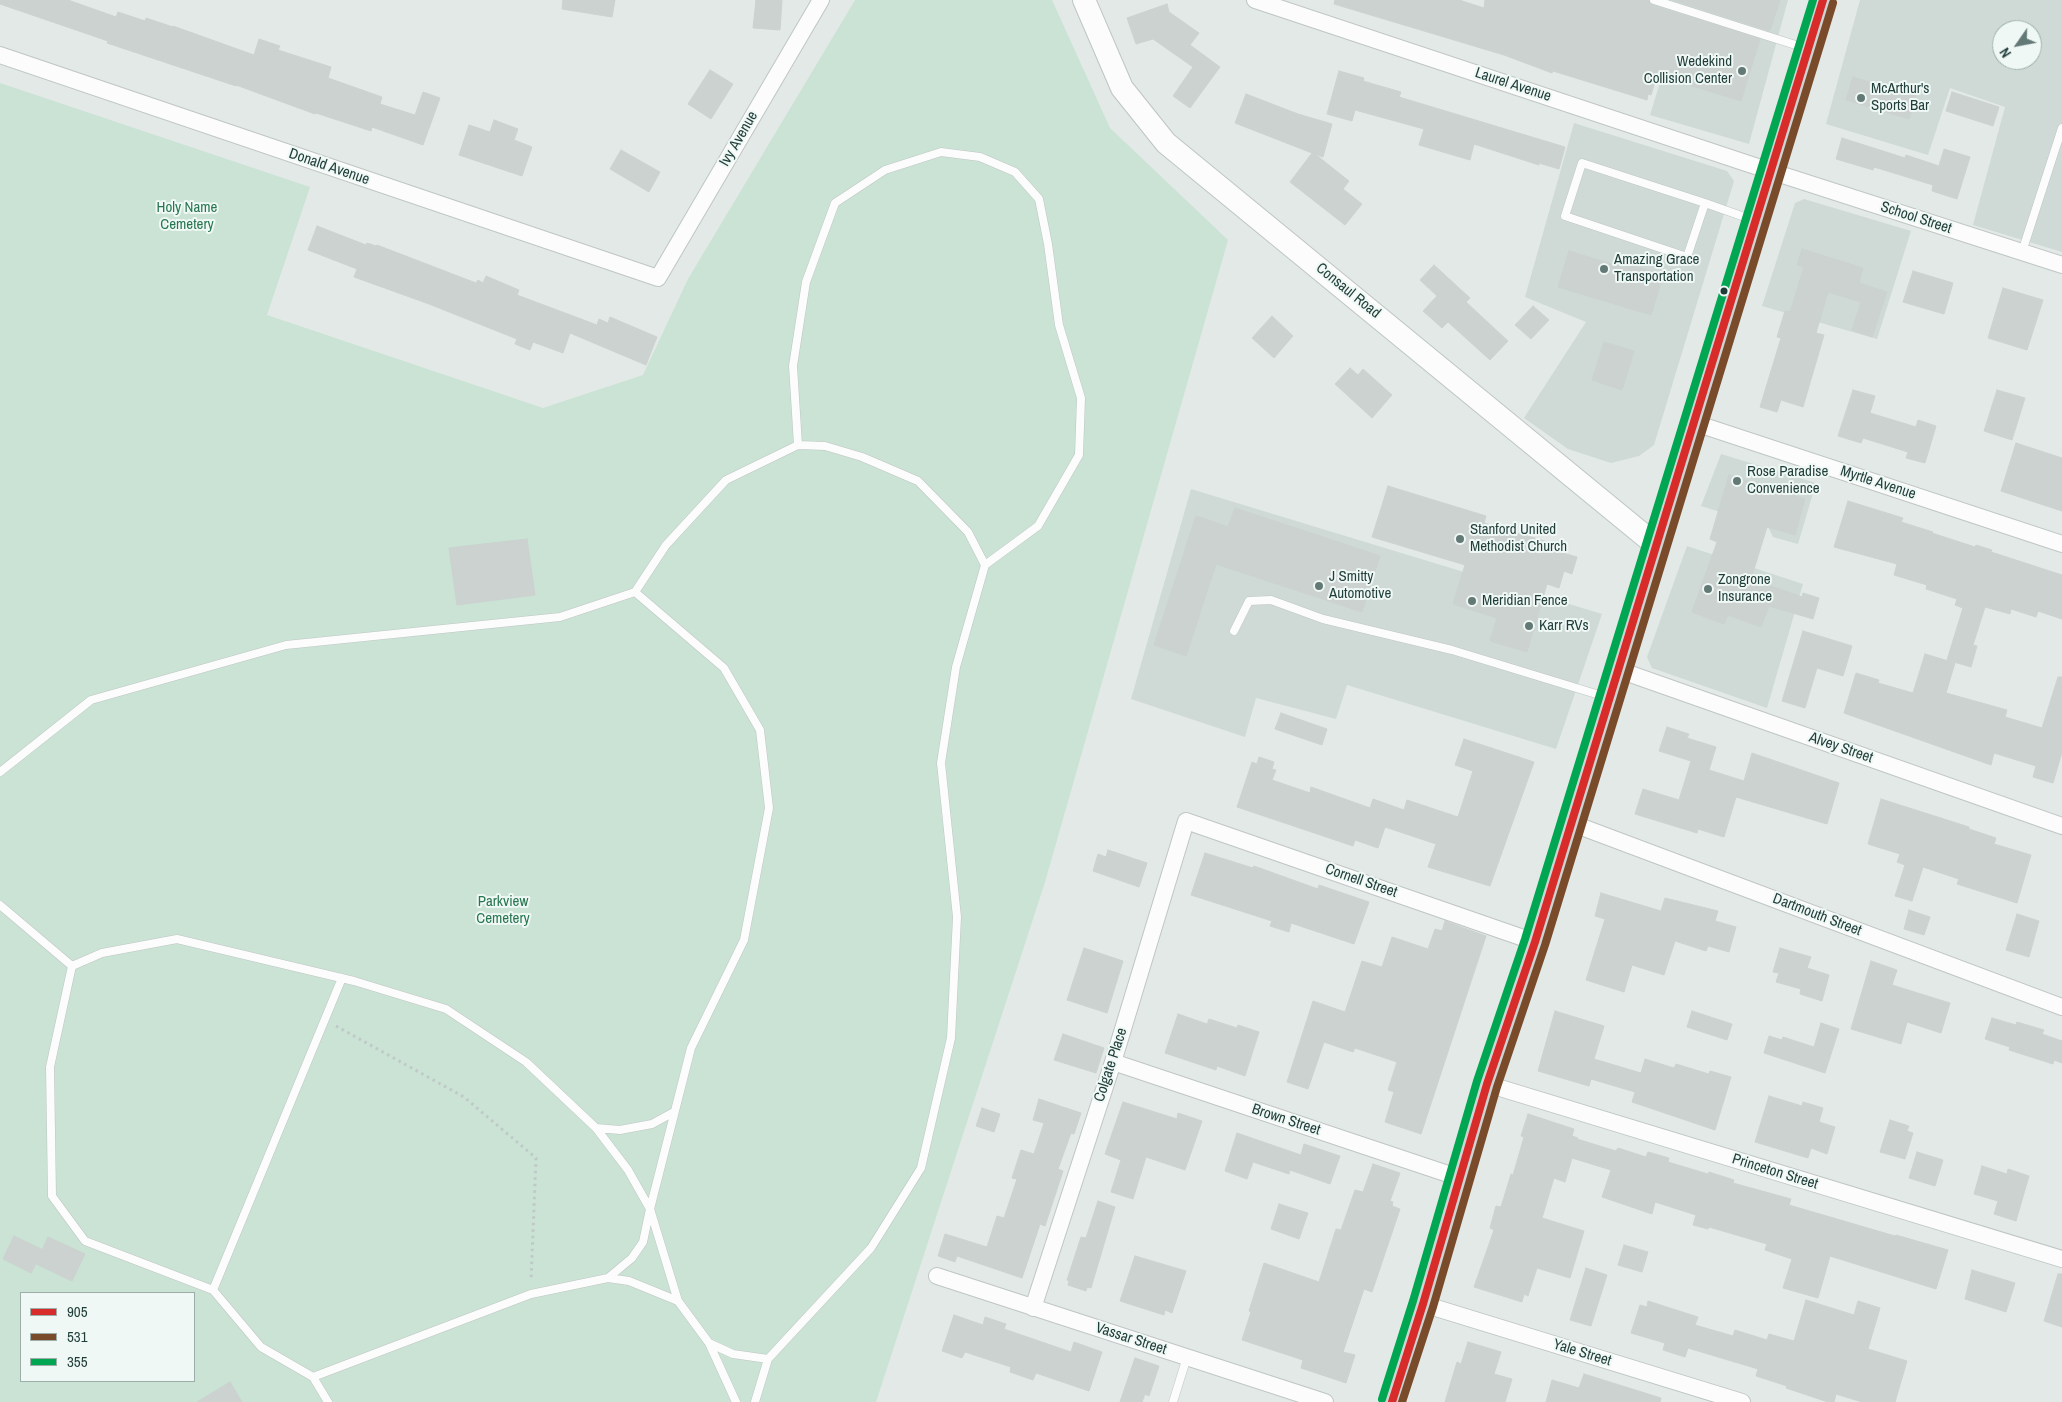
<!DOCTYPE html>
<html>
<head>
<meta charset="utf-8">
<style>
	body { margin:0 }
	#map { position:relative; width:2062px; height:1402px; overflow:hidden; background:#e2e9e7; font-family:"Archivo Narrow",sans-serif }
	canvas { display:block }
	.legend { position:absolute; left:20px; top:1292px; width:175px; height:90px; box-sizing:border-box; background:#f0f8f5; border:1px solid #9cadaa; margin:0; padding:6px 9px; list-style:none; font-size:15px; color:#1f3d39 }
	.legend li { display:flex; align-items:center; gap:10px; height:25px }
	.legend b { width:25px; border:1px solid #9cadaa }
	.north { position:absolute; left:1992px; top:20px; width:50px; height:50px; box-sizing:border-box; background:#f0f8f5; border:1px solid #9cadaa; border-radius:50%; rotate:237deg; font-size:14px; font-weight:700; line-height:20px; text-align:center; color:#1f3d39 }
	.north::after { content:''; display:block; margin:auto; width:18px; height:22px; background:#637976; clip-path:polygon(50% 0,100% 100%,50% 72%,0 100%) }
</style>
</head>
<body>
<div id="map">
<canvas width="2062" height="1402"></canvas>
<ul class="legend">
<li><b style="height:6px;background:#d72c2a"></b>905</li>
<li><b style="height:6px;background:#7a4b2a"></b>531</li>
<li><b style="height:6px;background:#00a651"></b>355</li>
</ul>
<div class="north">N</div>
</div>
<script>
const context = document.querySelector('canvas').getContext('2d');
context.lineJoin = 'round';
function fillPath(path, color) { context.fillStyle = color; context.fill(path, 'evenodd'); }
const poly = rows => new Path2D(rows.map(r => 'M' + r).join(''));
function stroke(path, color, width, dash) { context.strokeStyle = color; context.lineWidth = width; context.lineCap = dash ? 'butt' : 'round'; context.setLineDash(dash || []); context.stroke(path); }
function drawText(font, color, halo, rows, align = 'center') {
  context.font = font + ' "Archivo Narrow",sans-serif'; context.lineWidth = 4; context.setLineDash([]); context.textBaseline = 'middle'; context.strokeStyle = halo; context.fillStyle = color; for (const [text, x, y, turn = 0] of rows) {
    context.save(); context.translate(x, y); context.rotate((+turn || 0) * Math.PI / 180); context.textAlign = isNaN(turn) ? turn : align; if (halo) context.strokeText(text, 0, 0); context.fillText(text, 0, 0); context.restore();
  }
}
const built = poly([
	[1636,0,1788,0,1749,144,1650,115,1681,14],
	[1860,0,2062,0,2062,252,1973,225,2005,107,1950,88,1928,155,1826,124],
	[2002,30,2032,30,2032,60,2002,60],
	[1574,123,1727,171,1734,181,1654,445,1639,456,1611,463,1568,449,1524,418,1586,322,1525,297],
	[1804,199,1911,231,1877,339,1762,306,1795,203],
	[1721,454,1816,483,1798,544,1773,537,1768,527,1701,506],
	[1191,489,1602,614,1556,749,1347,685,1336,719,1256,698,1245,737,1131,699],
	[1687,546,1803,584,1767,708,1652,668,1647,657]
]);
const green = poly([
	[855,0,1052,0,1110,128,1228,240,1045,882,876,1402,0,1402,0,83,310,187,267,315,543,408,643,375,688,279],
	[21,1293,194,1293,194,1381,21,1381]
]);
const building = poly([
	[0,0,68,0,116,17,118,12,145,21,146,18,173,27,173,26,254,55,259,39,280,46,278,50,331,67,328,78,382,97,380,104,415,115,423,92,440,98,423,145,372,127,371,131,316,113,315,114,236,85,236,86,107,43,108,41,0,4,0,0],
	[563,0,615,0,612,17,562,9,563,0],
	[756,0,782,0,780,30,753,28,756,0],
	[1335,0,1459,0,1484,8,1485,0,1648,0,1652,5,1760,39,1741,101,1657,75,1651,95,1648,94,1647,100,1553,71,1552,73,1504,55,1334,4,1335,0],
	[1673,0,1780,0,1770,31,1673,0],
	[1167,4,1169,12,1199,33,1190,45,1220,67,1190,108,1173,96,1193,67,1153,39,1136,44,1127,18,1167,4],
	[710,70,733,84,711,119,688,104,710,70],
	[1339,71,1364,78,1363,81,1401,92,1399,97,1565,147,1559,169,1539,163,1539,165,1474,144,1470,160,1419,145,1424,129,1355,110,1352,121,1327,114,1339,71],
	[1853,77,1916,96,1909,119,1846,100,1853,77],
	[1952,92,1999,107,1993,126,1946,111,1952,92],
	[1246,94,1298,114,1332,124,1323,157,1315,154,1349,181,1343,189,1362,204,1345,225,1290,182,1312,153,1235,123,1246,94],
	[494,120,518,129,514,140,532,147,522,176,459,155,469,125,490,132,494,120],
	[1842,138,1905,158,1906,155,1939,166,1944,149,1970,157,1957,199,1932,191,1933,185,1874,167,1873,170,1836,159,1842,138],
	[621,150,660,172,649,192,610,169,621,150],
	[317,226,366,245,367,243,376,246,377,245,476,283,478,280,483,283,486,276,519,290,517,295,597,325,599,319,608,323,610,317,657,337,646,365,570,333,563,353,533,342,530,350,515,344,517,339,429,304,354,277,357,269,308,250,317,226],
	[1802,249,1863,268,1859,283,1887,292,1872,337,1852,330,1861,302,1828,292,1816,333,1824,335,1803,407,1781,400,1777,412,1760,407,1781,338,1777,337,1785,311,1790,312,1804,267,1797,265,1802,249],
	[1569,251,1625,268,1626,264,1663,275,1651,315,1558,287,1569,251],
	[1434,265,1470,298,1466,302,1508,341,1490,360,1448,322,1442,328,1423,311,1437,296,1420,280,1434,265],
	[1913,271,1953,283,1944,314,1903,302,1913,271],
	[2003,288,2043,300,2027,350,1988,338,2003,288],
	[1533,306,1549,320,1531,339,1515,325,1533,306],
	[1272,316,1293,336,1274,358,1252,338,1272,316],
	[1604,342,1634,351,1622,390,1592,380,1604,342],
	[1350,368,1358,375,1363,369,1392,395,1372,418,1335,384,1350,368],
	[1853,390,1875,396,1870,413,1916,427,1918,420,1936,426,1925,463,1906,458,1908,452,1863,438,1861,443,1838,436,1853,390],
	[1997,390,2025,398,2012,440,1984,431,1997,390],
	[2016,443,2062,458,2062,511,2001,491,2016,443],
	[1729,475,1805,499,1795,535,1767,527,1751,579,1802,597,1803,593,1819,598,1813,619,1769,606,1761,627,1728,615,1724,624,1692,612,1717,542,1710,539,1729,475],
	[1388,486,1486,516,1484,523,1558,545,1556,551,1577,557,1572,574,1564,571,1559,588,1547,584,1527,652,1490,641,1497,618,1453,604,1465,565,1372,537,1388,486],
	[1848,501,1903,518,1901,522,1933,532,1932,533,1975,547,1976,545,1992,550,1991,552,2062,575,2062,619,2038,611,2036,617,2011,609,2010,614,1985,607,1973,645,1977,646,1971,667,1947,660,1963,608,1955,605,1957,599,1926,589,1927,585,1894,575,1897,564,1834,547,1848,501],
	[1235,508,1380,556,1362,612,1216,564,1186,656,1154,645,1196,516,1228,527,1235,508],
	[527,539,535,595,457,605,449,548,527,539],
	[1803,631,1852,646,1843,676,1817,668,1805,708,1782,701,1803,631],
	[1925,654,1955,663,1946,693,2007,710,2005,717,2042,728,2058,677,2062,677,2062,752,2053,783,2033,777,2036,766,1994,753,1991,765,1844,713,1856,673,1879,680,1878,683,1913,693,1925,654],
	[1281,713,1327,729,1322,745,1275,729,1281,713],
	[1667,727,1689,734,1687,738,1716,747,1709,770,1744,781,1752,753,1839,783,1827,824,1736,797,1724,837,1698,829,1697,833,1635,814,1643,789,1679,800,1691,761,1659,751,1667,727],
	[1464,739,1534,762,1490,886,1428,867,1436,844,1385,827,1378,848,1355,840,1353,846,1237,807,1252,762,1257,764,1259,757,1274,762,1272,769,1276,770,1272,780,1310,793,1311,787,1370,808,1373,799,1404,810,1407,800,1458,817,1473,771,1455,765,1464,739],
	[1881,799,1969,827,1969,829,1996,838,1994,844,2031,855,2017,903,1957,884,1959,879,1923,867,1912,901,1895,896,1905,865,1897,862,1900,854,1868,844,1881,799],
	[1108,850,1147,863,1139,887,1093,871,1098,854,1106,857,1108,850],
	[1205,853,1253,868,1254,866,1318,889,1319,885,1369,902,1354,944,1291,923,1289,932,1270,926,1272,921,1191,895,1205,853],
	[1601,893,1661,911,1665,898,1718,911,1715,921,1736,927,1729,952,1708,946,1706,951,1675,941,1664,975,1632,965,1624,992,1586,980,1605,919,1595,916,1601,893],
	[1909,910,1930,917,1924,935,1904,929,1909,910],
	[2017,914,2039,921,2029,957,2006,950,2017,914],
	[1445,921,1486,936,1421,1134,1385,1122,1394,1092,1388,1090,1397,1062,1355,1048,1353,1052,1324,1042,1308,1089,1287,1082,1313,1001,1345,1012,1362,961,1382,967,1392,937,1428,949,1435,929,1442,931,1445,921],
	[1084,948,1123,961,1107,1013,1067,1000,1084,948],
	[1780,948,1811,957,1807,968,1829,975,1822,1001,1800,994,1801,989,1776,982,1779,973,1773,972,1780,948],
	[1871,961,1897,970,1892,985,1950,1003,1941,1033,1907,1022,1901,1044,1851,1029,1871,961],
	[1555,1011,1604,1026,1594,1059,1641,1073,1645,1059,1674,1068,1676,1064,1709,1074,1710,1071,1731,1077,1715,1130,1632,1102,1635,1092,1591,1079,1589,1086,1538,1071,1555,1011],
	[1692,1011,1732,1024,1727,1040,1687,1027,1692,1011],
	[1178,1014,1207,1024,1209,1019,1237,1028,1238,1025,1259,1032,1245,1076,1217,1066,1216,1070,1165,1053,1178,1014],
	[1992,1018,2016,1025,2017,1022,2044,1030,2042,1034,2062,1041,2062,1063,2054,1060,2053,1064,2009,1050,2010,1047,1985,1039,1992,1018],
	[1821,1023,1839,1029,1825,1073,1764,1053,1769,1036,1782,1040,1783,1037,1814,1047,1821,1023],
	[1063,1034,1104,1048,1096,1073,1054,1060,1063,1034],
	[1769,1096,1802,1106,1803,1102,1823,1108,1819,1122,1835,1127,1827,1154,1811,1148,1808,1158,1755,1142,1769,1096],
	[1039,1099,1081,1113,1074,1134,1071,1133,1058,1169,1063,1171,1045,1226,1040,1224,1022,1278,957,1256,955,1262,938,1256,945,1234,987,1247,997,1216,1004,1218,1017,1179,1012,1178,1021,1150,1034,1154,1044,1123,1033,1120,1039,1099],
	[1123,1102,1177,1119,1178,1113,1202,1121,1185,1170,1146,1157,1133,1199,1111,1192,1121,1160,1105,1154,1123,1102],
	[982,1108,1000,1114,994,1132,976,1126,982,1108],
	[1528,1114,1574,1129,1572,1136,1578,1138,1577,1139,1616,1151,1618,1148,1646,1157,1648,1152,1669,1158,1668,1162,1708,1174,1709,1172,1734,1180,1733,1183,1791,1199,1789,1205,1895,1236,1896,1235,1948,1250,1936,1289,1830,1256,1818,1298,1783,1288,1792,1259,1765,1250,1767,1244,1709,1227,1708,1229,1693,1225,1696,1215,1655,1202,1652,1214,1602,1197,1611,1170,1572,1158,1565,1182,1554,1178,1542,1218,1584,1231,1570,1278,1537,1268,1528,1296,1524,1294,1522,1302,1474,1287,1494,1230,1490,1228,1496,1206,1501,1207,1511,1174,1513,1175,1524,1137,1521,1136,1528,1114],
	[1890,1120,1909,1126,1907,1131,1913,1133,1905,1159,1880,1152,1890,1120],
	[1237,1133,1301,1155,1304,1144,1340,1156,1330,1184,1290,1170,1289,1174,1253,1162,1247,1179,1225,1171,1237,1133],
	[1917,1152,1943,1160,1935,1186,1909,1178,1917,1152],
	[1373,1164,1400,1173,1390,1201,1393,1202,1392,1206,1400,1209,1372,1292,1364,1289,1343,1352,1355,1355,1346,1383,1301,1368,1303,1360,1242,1340,1251,1312,1249,1311,1264,1263,1319,1282,1336,1229,1341,1230,1355,1190,1363,1192,1373,1164],
	[1982,1166,2007,1174,2008,1169,2029,1176,2016,1221,1994,1214,1998,1201,1974,1194,1982,1166],
	[1098,1201,1115,1207,1091,1288,1087,1287,1086,1291,1068,1285,1069,1281,1067,1280,1081,1237,1086,1238,1098,1201],
	[1279,1204,1308,1213,1299,1239,1271,1229,1279,1204],
	[14,1236,43,1250,31,1273,3,1259,14,1236],
	[48,1237,85,1254,72,1281,36,1264,48,1237],
	[1624,1245,1648,1252,1642,1272,1618,1265,1624,1245],
	[1135,1256,1186,1271,1172,1313,1165,1310,1164,1315,1120,1301,1135,1256],
	[1586,1268,1607,1275,1591,1326,1570,1320,1586,1268],
	[1972,1270,2015,1283,2006,1312,1965,1299,1972,1270],
	[2058,1274,2062,1274,2062,1327,2044,1321,2058,1274],
	[1806,1300,1854,1315,1858,1301,1880,1308,1868,1349,1907,1361,1895,1402,1862,1402,1836,1394,1834,1402,1828,1402,1786,1388,1787,1386,1756,1376,1758,1369,1688,1348,1685,1357,1663,1350,1665,1343,1631,1333,1640,1305,1647,1307,1648,1301,1698,1317,1695,1325,1733,1336,1735,1330,1767,1340,1769,1334,1794,1341,1806,1300],
	[954,1315,983,1325,985,1317,1006,1324,1004,1329,1071,1352,1074,1342,1102,1352,1089,1391,1036,1373,1033,1380,1010,1372,1011,1367,965,1352,962,1358,942,1351,954,1315],
	[1468,1342,1501,1352,1494,1374,1512,1379,1505,1402,1445,1402,1457,1362,1461,1364,1468,1342],
	[1135,1358,1159,1366,1149,1396,1145,1394,1142,1402,1120,1402,1135,1358],
	[1584,1374,1661,1398,1660,1402,1546,1402,1552,1380,1579,1388,1584,1374],
	[230,1382,242,1402,197,1402,230,1382]
]);
const path = poly([
	[336,1026,464,1097,536,1158,531,1281]
]);
const lane = poly([
	[1654,0,1805,48],
	[1705,203,1687,257,1565,216,1582,163,1705,203,1753,220],
	[2022,252,2062,128],
	[798,445,793,366,806,282,835,203,885,170,941,152,980,157,1015,172,1039,199,1048,244,1059,325,1081,398,1079,455,1038,526,985,565],
	[635,592,666,545,726,480,798,445,825,446,862,457,918,481,968,532,985,565,956,667,941,763,957,917,951,1038,921,1168,871,1248,768,1359,755,1402],
	[1234,631,1249,601,1271,600,1323,619,1452,650,1606,697],
	[0,772,91,700,286,645,560,617,635,592,724,668,760,730,769,808,744,940,691,1048,650,1209,678,1301,709,1343,733,1354,768,1359],
	[0,905,72,966],
	[596,1128,628,1170,650,1209,643,1242,632,1258,608,1278],
	[213,1290,342,978],
	[709,1343,736,1402],
	[313,1377,531,1294,608,1278,629,1281,678,1301],
	[328,1402,313,1377,261,1347,213,1290,85,1241,52,1196,50,1067,72,966,102,953,177,939,354,981,446,1009,526,1062,596,1128,620,1130,652,1124,674,1112],
	[1173,1402,1187,1357]
]);
const street = poly([
	[1255,0,1770,171,2062,265],
	[0,55,658,278,821,0],
	[1695,423,2062,544],
	[1619,670,2062,826],
	[1571,823,2062,1007],
	[1113,1062,1460,1178],
	[1487,1084,2062,1259],
	[937,1276,1325,1402],
	[1423,1304,1742,1402],
	[1033,1308,1113,1062,1186,821,1535,942]
]);
const secondary = poly([
	[1084,0,1122,88,1166,143,1657,546]
]);
const primary = poly([
	[1392,1402,1423,1304,1487,1084,1535,942,1619,670,1823,0]
]);
const bus1 = poly([
	[1392,1402,1423,1304,1487,1084,1535,942,1823,0]
]);
const bus2 = poly([
	[1402,1402,1433,1307,1497,1087,1545,945,1833,3]
]);
const bus3 = poly([
	[1382,1399,1413,1301,1477,1081,1525,939,1813,0]
]);
const markers = [
	[1742,71,5,"#637976"],
	[1861,98,5,"#637976"],
	[1604,269,5,"#637976"],
	[1724,291,4.5,"#1f3d39"],
	[1737,481,5,"#637976"],
	[1460,539,5,"#637976"],
	[1319,586,5,"#637976"],
	[1708,589,5,"#637976"],
	[1472,601,5,"#637976"],
	[1529,626,5,"#637976"]
];
const poiNames = [
	["Wedekind",1732,62,"right"],
	["Collision Center",1732,79,"right"],
	["McArthur's",1871,89],
	["Sports Bar",1871,106],
	["Amazing Grace",1614,260],
	["Transportation",1614,277],
	["Rose Paradise",1747,472],
	["Convenience",1747,489],
	["Stanford United",1470,530],
	["Methodist Church",1470,547],
	["J Smitty",1329,577],
	["Automotive",1329,594],
	["Zongrone",1718,580],
	["Insurance",1718,597],
	["Meridian Fence",1482,601],
	["Karr RVs",1539,626]
];
const streetNames = [
	["Laurel Avenue",1513,85,18],
	["Ivy Avenue",739,139,-60],
	["Donald Avenue",329,167,19],
	["School Street",1916,218,18],
	["Consaul Road",1348,291,39],
	["Myrtle Avenue",1878,483,18],
	["Alvey Street",1841,748,19],
	["Cornell Street",1361,881,19],
	["Dartmouth Street",1817,915,21],
	["Colgate Place",1111,1065,-72],
	["Brown Street",1286,1120,18],
	["Princeton Street",1775,1172,17],
	["Vassar Street",1131,1339,18],
	["Yale Street",1582,1353,17]
];
const parkNames = [
	["Holy Name",187,208],
	["Cemetery",187,225],
	["Parkview",503,902],
	["Cemetery",503,919]
];
fillPath(built, '#cfdad7');
fillPath(green, '#cae3d5');
fillPath(building, '#ccd2d0');
stroke(building, '#cbd2d0', 1);
stroke(lane, '#bfc6c4', 9);
stroke(street, '#bfc6c4', 18);
stroke(secondary, '#bec6c4', 24);
stroke(primary, '#bbc5c3', 26);
stroke(path, '#bfc9c8', 3, [2.5, 4]);
stroke(lane, '#fbfcfb', 8);
stroke(street, '#fbfcfb', 16);
stroke(secondary, '#fbfcfb', 22);
stroke(primary, '#cdd5d4', 25);
stroke(bus1, '#d72c2a', 8);
stroke(bus2, '#7a4b2a', 8);
stroke(bus3, '#00a651', 8);
for (const [x, y, r, color] of markers) { const dot = new Path2D(); dot.arc(x, y, r, 0, 2 * Math.PI); context.fillStyle = color; context.fill(dot); stroke(dot, '#f0f8f5', 2); }
drawText('15px', '#1f3d39', '#f0f8f5', poiNames, 'left');
drawText('15px', '#1f3d39', '#f0f8f5', streetNames);
drawText('15px', '#277650', '#f0f8f5', parkNames);
</script>
</body>
</html>
